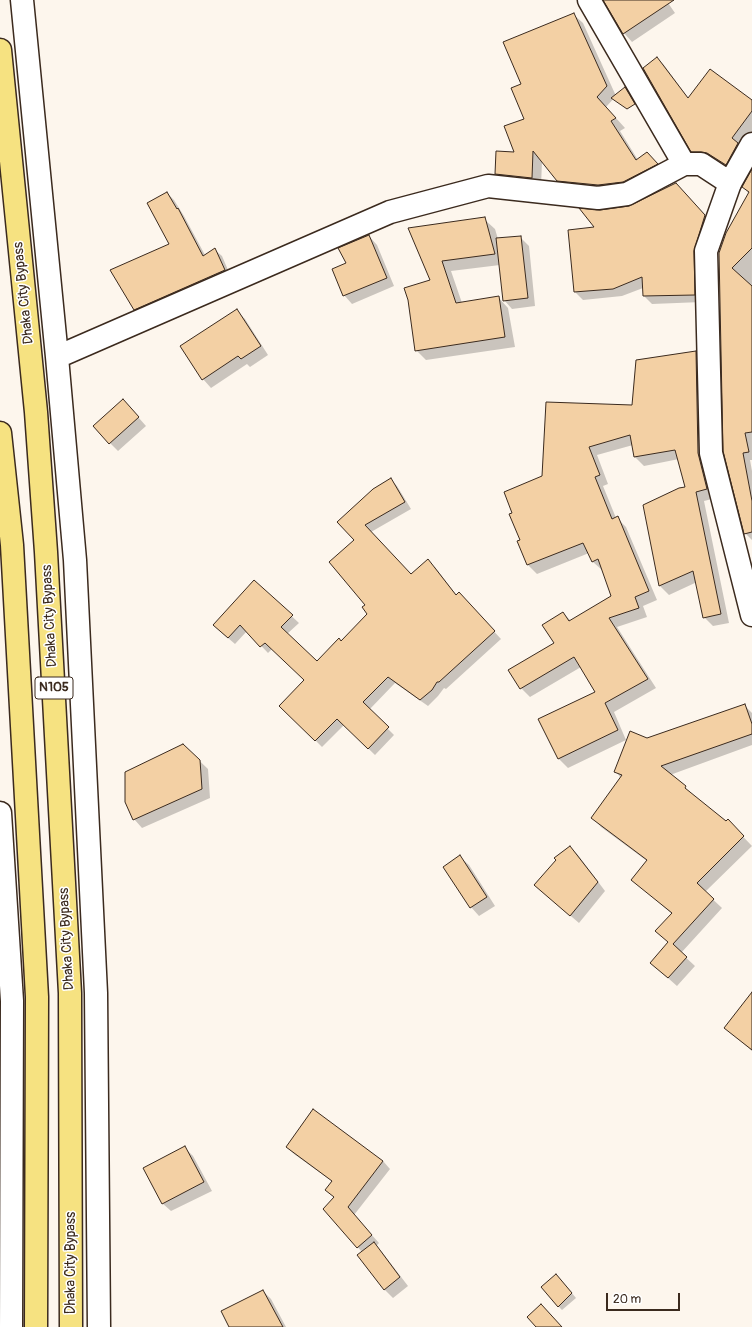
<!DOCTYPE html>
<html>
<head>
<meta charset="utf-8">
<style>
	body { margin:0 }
	#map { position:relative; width:752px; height:1327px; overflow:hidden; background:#fdf6ed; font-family:Pangolin,sans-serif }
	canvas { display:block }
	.scale { position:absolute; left:606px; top:1293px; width:74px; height:18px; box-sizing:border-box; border:2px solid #3b2a1e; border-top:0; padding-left:5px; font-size:12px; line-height:14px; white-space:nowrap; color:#3b2a1e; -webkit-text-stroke:3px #fff; paint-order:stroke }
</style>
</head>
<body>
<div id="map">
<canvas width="752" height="1327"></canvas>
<div class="scale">20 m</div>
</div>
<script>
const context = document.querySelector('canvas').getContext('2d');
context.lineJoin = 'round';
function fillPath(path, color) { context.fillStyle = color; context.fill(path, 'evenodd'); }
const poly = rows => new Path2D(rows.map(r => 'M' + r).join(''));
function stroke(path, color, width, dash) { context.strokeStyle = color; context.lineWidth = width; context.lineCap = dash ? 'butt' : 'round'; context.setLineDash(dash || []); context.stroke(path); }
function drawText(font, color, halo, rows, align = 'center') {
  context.font = font + ' Pangolin,sans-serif'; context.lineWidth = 3; context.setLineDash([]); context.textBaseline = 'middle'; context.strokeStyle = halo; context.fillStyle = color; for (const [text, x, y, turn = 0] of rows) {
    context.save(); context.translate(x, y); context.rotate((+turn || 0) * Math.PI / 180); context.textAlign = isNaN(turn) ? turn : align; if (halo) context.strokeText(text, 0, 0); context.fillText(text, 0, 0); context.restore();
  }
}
const shadow = poly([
	[605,0,666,0,675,13,632,42,624,33],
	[573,14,583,23,616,96,606,107,625,128,620,131,638,160,647,153,667,173,633,191,567,190,558,180,542,161,541,187,506,183,496,174,516,153,526,119,523,85],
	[657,58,664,65,689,99,752,101,752,141,733,172,716,160,709,158,699,158,692,151],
	[752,171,752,460,750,460,752,471,752,540,745,533,720,253,749,194,743,187],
	[684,192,713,224,702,302,652,304,644,296,643,288,622,296,583,300,575,292,596,228,629,207],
	[167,193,174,200,184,216,205,255,215,250,222,256,231,277,142,316,135,309,170,244],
	[484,219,495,229,498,239,520,237,529,246,535,306,512,309,504,300,500,265,451,271,462,303,498,297,508,308,515,347,426,360,416,350,432,280,410,229],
	[369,236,377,245,394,286,352,304,344,295,347,264],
	[236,310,245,319,268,355,250,367,247,364,211,388,203,379],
	[696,352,705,361,716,498,704,501,729,623,713,626,704,617,697,582,669,595,660,586,645,505,686,488,679,459,644,466,635,457,633,445,597,455,608,484,603,486,616,518,617,518,626,527,657,600,643,606,647,617,617,627,656,688,614,712,626,740,568,768,559,759,540,719,596,692,581,667,530,697,521,688,555,643,563,613,571,621,612,596,603,570,602,570,593,562,589,553,537,574,528,565,519,541,522,540,514,513,543,476,632,406],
	[131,409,146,426,118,451,110,443],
	[391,480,397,486,411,509,371,532,411,575,435,567,457,596,465,600,501,639,446,689,444,688,438,696,428,706,395,683,369,710,394,735,375,755,344,725,322,747,281,706,305,680,272,649,268,653,247,631,235,644,221,632,254,581,299,623,287,634,317,663,341,642,368,614,356,541],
	[744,705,752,713,752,745,670,775,726,823,728,821,752,846,705,892,722,908,681,953,695,966,677,986,660,971,669,943,656,931,672,914,632,879,647,861,601,827,593,818,621,778,616,772,647,739],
	[183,745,208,769,210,798,142,828,134,819],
	[570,847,578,855,605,891,579,923,544,893],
	[460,857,469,865,495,906,479,916,471,907],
	[752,994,752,1051,725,1027],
	[0,1045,9,1054,11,1080,0,1082],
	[287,1147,383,1161,390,1169,354,1215,379,1243,376,1246,382,1252,408,1286,393,1298,384,1289,362,1252,324,1209,335,1198,326,1190,333,1182,294,1154],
	[185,1148,193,1156,212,1191,171,1211,162,1203],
	[560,1279,576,1298,562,1310,558,1306],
	[263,1291,271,1299,286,1327,231,1327]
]);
const building = poly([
	[603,0,674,0,623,34,603,0],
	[574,13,607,86,597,97,616,118,611,121,636,160,647,152,658,164,623,182,598,185,557,181,533,151,532,178,495,174,496,151,514,152,504,126,524,119,511,88,521,84,503,42,574,13],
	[657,57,688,98,710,69,752,100,752,111,732,138,738,143,726,165,707,153,701,152,691,152,643,68,657,57],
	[625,87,635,104,627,109,611,98,625,87],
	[752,169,752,248,732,268,752,286,752,432,745,433,749,452,743,453,752,501,752,532,744,534,723,451,719,253,726,233,749,192,742,187,752,169],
	[676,183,705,215,694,251,695,295,643,296,642,277,613,289,574,292,568,230,594,227,579,208,600,210,629,206,676,183],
	[167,192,177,209,178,208,203,256,215,248,225,270,134,310,110,270,169,244,147,203,167,192],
	[485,217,495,254,442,261,456,303,499,296,505,337,415,351,408,300,404,288,430,280,408,228,485,217],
	[369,235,387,278,343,296,332,269,346,263,338,248,369,235],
	[521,236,528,298,503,301,496,238,521,236],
	[237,309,261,346,241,359,238,356,202,380,180,346,237,309],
	[696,351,698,453,707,489,696,492,721,614,703,618,693,571,659,586,643,505,679,488,685,487,675,450,634,457,630,435,589,447,600,475,595,477,612,519,618,516,649,591,635,597,639,608,609,618,648,679,605,703,618,730,558,759,538,719,595,692,574,657,520,689,508,670,554,643,542,625,563,612,569,621,611,596,598,559,592,562,583,543,527,565,517,541,520,540,509,514,512,513,504,492,542,476,546,402,632,405,636,360,696,351],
	[123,399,139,417,109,444,93,426,123,399],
	[391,478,405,502,365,525,411,574,428,559,456,595,459,592,495,631,439,682,437,682,432,690,420,700,388,677,363,702,389,727,368,749,337,719,315,741,279,706,304,680,265,643,260,647,240,625,228,638,213,625,254,580,293,615,281,627,317,661,339,638,341,641,367,614,362,607,365,605,329,562,354,540,337,522,373,489,391,478],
	[745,704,752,724,752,734,661,766,686,786,685,788,726,821,728,819,744,836,697,883,714,899,673,944,687,957,668,978,650,963,668,942,655,931,672,913,631,880,647,860,591,818,622,775,614,772,630,731,647,738,745,704],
	[183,744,200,760,202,789,133,820,125,802,125,772,183,744],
	[570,846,598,882,570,916,534,885,556,860,554,858,570,846],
	[460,855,487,897,470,908,443,867,460,855],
	[752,992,752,1050,724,1028,752,992],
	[313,1109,383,1161,348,1207,372,1235,357,1248,323,1209,334,1197,325,1190,332,1181,286,1147,313,1109],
	[185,1146,204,1182,162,1204,143,1168,185,1146],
	[374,1242,400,1277,384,1290,357,1255,374,1242],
	[556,1274,572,1293,558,1307,541,1287,556,1274],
	[263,1290,283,1327,229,1327,221,1311,263,1290],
	[541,1304,562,1327,536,1327,527,1317,541,1304]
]);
const street = poly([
	[589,0,684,164],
	[730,183,706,251,711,453,752,615]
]);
const secondary = poly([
	[22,0,57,357,75,560,96,993,99,1327],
	[57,357,390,212,488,186,598,198,627,194,684,164,701,164,730,183,752,144],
	[0,813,12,1001,11,1327]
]);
const highway = poly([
	[0,50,36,412,46,552,70,993,71,1327],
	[0,433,12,545,37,997,36,1327]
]);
const shields = [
	[54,688,38]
];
const shieldNames = [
	["N105",54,688]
];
const streetNames = [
	["Dhaka City Bypass",24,293,-96],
	["Dhaka City Bypass",50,616,-93],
	["Dhaka City Bypass",67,939,-93],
	["Dhaka City Bypass",71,1263,-90]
];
fillPath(shadow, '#0003');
fillPath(building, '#f3d0a4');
stroke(building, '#3b2a1e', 1);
stroke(street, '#3b2a1e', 25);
stroke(secondary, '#3b2a1e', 25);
stroke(highway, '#3b2a1e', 25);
stroke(street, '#fff', 22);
stroke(secondary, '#fff', 22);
stroke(highway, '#f6e281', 22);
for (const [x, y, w] of shields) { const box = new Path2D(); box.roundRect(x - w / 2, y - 11, w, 22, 3); context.fillStyle = '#fff'; context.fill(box); stroke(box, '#3b2a1e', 1); }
drawText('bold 13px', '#3b2a1e', null, shieldNames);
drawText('14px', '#3b2a1e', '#fff', streetNames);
</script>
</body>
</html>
